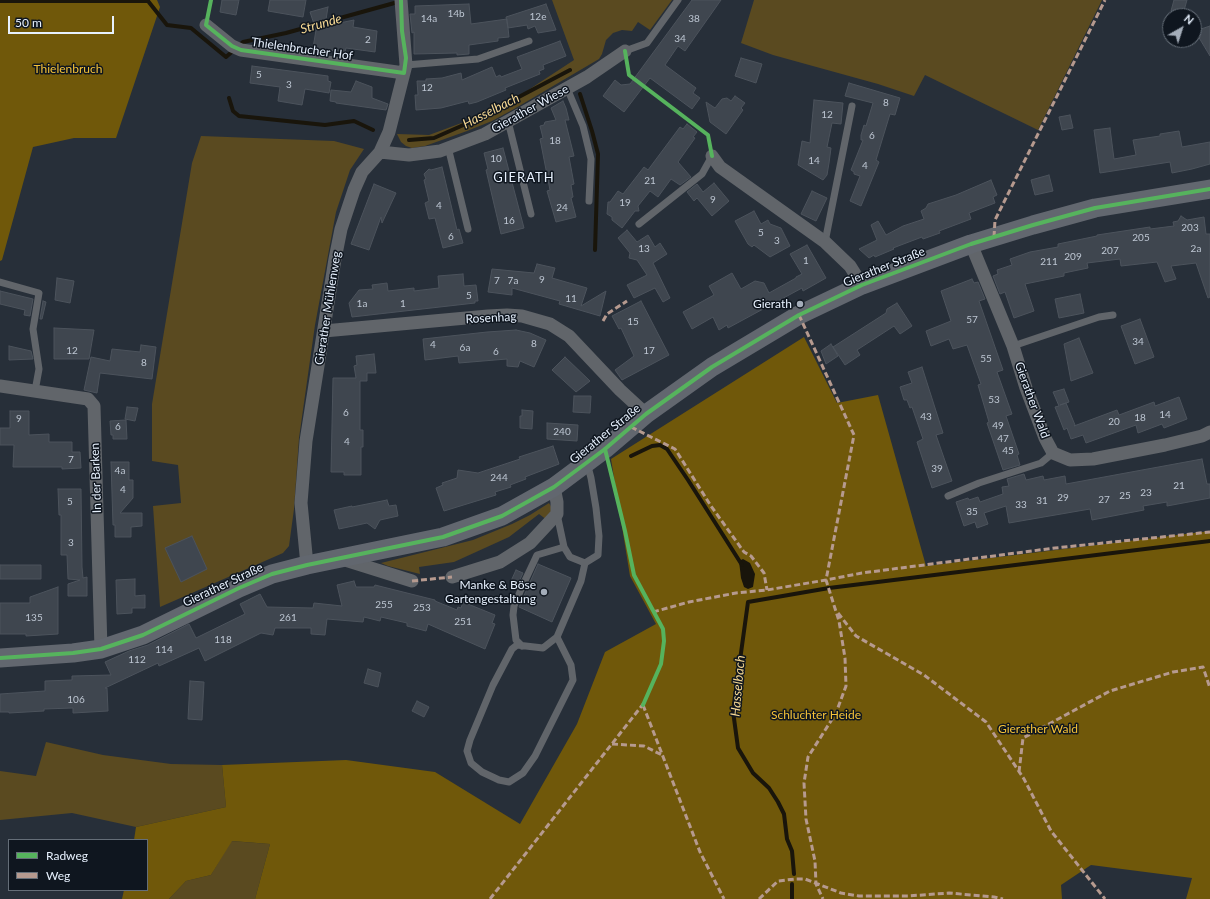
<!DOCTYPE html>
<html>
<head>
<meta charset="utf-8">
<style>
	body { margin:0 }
	#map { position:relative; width:1210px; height:899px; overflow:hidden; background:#272f39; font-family:Lato,sans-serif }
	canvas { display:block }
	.legend { position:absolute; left:8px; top:839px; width:140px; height:52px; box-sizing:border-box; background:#0f161f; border:1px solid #656e78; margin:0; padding:5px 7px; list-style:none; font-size:12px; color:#e7f1fe }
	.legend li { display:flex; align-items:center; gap:8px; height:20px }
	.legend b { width:20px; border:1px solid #656e78 }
	.north { position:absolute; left:1162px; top:8px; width:40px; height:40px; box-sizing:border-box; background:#0f161f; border:1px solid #656e78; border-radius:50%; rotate:39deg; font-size:11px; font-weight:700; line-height:16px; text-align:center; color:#e7f1fe }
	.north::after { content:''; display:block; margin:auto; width:14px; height:18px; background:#a4adb9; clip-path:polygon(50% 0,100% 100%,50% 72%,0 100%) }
	.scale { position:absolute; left:8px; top:16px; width:106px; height:18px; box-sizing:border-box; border:2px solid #e7f1fe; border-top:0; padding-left:5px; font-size:12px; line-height:14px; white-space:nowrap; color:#e7f1fe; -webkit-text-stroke:3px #0f161f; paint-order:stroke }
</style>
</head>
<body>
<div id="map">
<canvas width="1210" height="899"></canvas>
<ul class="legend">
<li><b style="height:5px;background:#56b35d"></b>Radweg</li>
<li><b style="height:5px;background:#b69a8f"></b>Weg</li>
</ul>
<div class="north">N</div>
<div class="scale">50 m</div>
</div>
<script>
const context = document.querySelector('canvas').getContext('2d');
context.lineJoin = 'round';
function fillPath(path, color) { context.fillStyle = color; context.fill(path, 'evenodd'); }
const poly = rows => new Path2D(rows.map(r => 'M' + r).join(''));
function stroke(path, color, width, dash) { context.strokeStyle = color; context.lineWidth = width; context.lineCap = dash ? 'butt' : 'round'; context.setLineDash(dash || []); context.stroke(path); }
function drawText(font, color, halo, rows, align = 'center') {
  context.font = font + ' Lato,sans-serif'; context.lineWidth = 3; context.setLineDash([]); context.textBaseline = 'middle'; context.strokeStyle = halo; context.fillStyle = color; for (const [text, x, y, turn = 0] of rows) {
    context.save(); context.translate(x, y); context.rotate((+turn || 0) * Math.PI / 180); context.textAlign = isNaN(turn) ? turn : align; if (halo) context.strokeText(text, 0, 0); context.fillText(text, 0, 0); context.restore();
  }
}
const green = poly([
	[552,0,672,0,650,30,638,22,632,31,622,30,613,33,606,40,602,54,599,59,514,109,492,121,467,131,425,146,412,148,406,146,401,142,397,134,429,135,475,118,513,100,574,60],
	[754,0,1102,0,1038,130,925,75,914,96,878,84,773,55,741,43],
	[201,136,334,141,364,149,350,170,336,212,315,325,299,438,294,509,289,546,283,553,160,607,153,506,181,503,178,465,152,461,152,404,192,163],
	[549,503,552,508,552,515,547,520,539,514,509,537,454,562,419,567,420,574,388,566,381,563,473,540,512,524,530,515],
	[46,742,103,755,171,764,222,765,226,807,136,827,72,813,0,820,0,771,36,776],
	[231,841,270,844,255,899,169,899,186,881,211,875]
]);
const forest = poly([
	[0,0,157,0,160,7,116,138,74,138,33,147,2,260,0,261],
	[804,337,837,403,878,395,926,566,1210,531,1210,899,1186,899,1192,878,1091,865,1061,885,1062,899,255,899,270,844,232,841,211,875,186,881,169,899,122,899,124,890,147,890,147,840,134,840,136,827,226,807,222,765,346,760,435,772,520,824,577,724,605,652,656,624,630,576,611,459]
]);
const water = poly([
	[743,559,750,563,755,574,753,587,748,589,744,587,741,578,739,561]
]);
const stream = poly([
	[0,1,148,1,167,25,191,28,226,57,243,42,286,33,398,2],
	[580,94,592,131,598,154,595,250],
	[229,98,233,111,239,116,325,125,354,121,373,130],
	[409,140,434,138,477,119,570,70],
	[631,456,652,446,660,445,667,449,688,480,742,565],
	[794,874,792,851,787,839,784,814,778,802,769,788,753,773,738,748,733,711,748,602,829,588,1210,541],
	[792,884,792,899]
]);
const building = poly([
	[222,0,239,0,236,15,220,12,222,0],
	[270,0,306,0,303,17,268,11,270,0],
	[692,0,721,0,685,51,678,46,665,65,696,88,693,93,700,98,692,109,650,78,624,112,603,96,615,80,621,85,630,84,692,0],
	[1174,0,1187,0,1183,14,1171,11,1174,0],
	[469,4,471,24,507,19,509,37,498,38,498,41,469,45,469,54,457,55,457,53,414,54,414,32,412,33,410,14,415,14,415,6,469,4],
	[546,4,556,30,538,33,535,26,528,29,527,25,508,28,506,17,546,4],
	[328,7,325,26,354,20,353,27,377,31,375,52,346,48,345,52,313,48,316,30,310,12,328,7],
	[1210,26,1210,56,1195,31,1210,26],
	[560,41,566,56,543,65,544,69,539,71,540,74,505,88,506,90,477,102,469,104,468,101,441,108,416,110,415,95,418,95,417,81,426,81,426,79,442,78,461,73,462,80,492,67,496,77,500,75,501,77,522,69,517,57,560,41],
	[741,58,762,64,756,83,735,76,741,58],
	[252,66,328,76,328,81,331,82,329,93,305,89,302,105,278,101,280,87,250,83,252,66],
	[356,81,372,87,372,98,388,104,386,110,336,103,336,102,330,101,331,90,351,92,356,81],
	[849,83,900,98,895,115,890,114,876,160,879,162,861,206,850,201,860,176,854,174,854,172,851,170,863,140,861,140,861,135,864,125,866,126,873,103,845,96,849,83],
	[735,96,745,103,741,108,743,110,726,134,710,122,706,102,715,108,722,99,727,98,731,101,735,96],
	[814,100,843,103,841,124,832,123,827,147,831,148,829,163,827,175,823,180,798,165,802,141,810,143,814,100],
	[563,101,566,108,569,120,565,120,574,156,569,157,574,184,571,185,573,197,571,198,576,217,556,222,547,191,550,190,540,139,543,138,540,126,544,125,545,122,556,120,551,108,563,101],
	[1070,115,1073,128,1062,130,1059,117,1070,115],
	[687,124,697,132,693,137,695,138,678,162,691,177,680,185,671,179,658,197,650,191,638,206,639,211,635,211,622,228,612,220,612,217,607,214,608,202,610,202,618,191,623,194,644,167,648,170,680,127,683,129,687,124],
	[1110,128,1114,159,1136,155,1133,140,1160,136,1160,134,1179,131,1182,147,1210,142,1210,164,1192,169,1172,173,1170,162,1100,173,1094,130,1110,128],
	[503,148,524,228,501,234,486,170,488,169,484,153,503,148],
	[442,167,457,230,459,229,463,243,443,248,435,218,429,219,425,203,429,201,424,180,426,179,424,174,429,169,431,170,442,167],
	[1049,175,1053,191,1035,195,1031,180,1049,175],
	[991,180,997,195,993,197,995,203,969,213,971,219,939,231,940,233,923,239,922,237,893,248,894,249,875,257,874,255,869,258,859,249,877,240,871,225,878,221,886,235,903,226,924,219,921,211,926,208,928,204,956,195,991,180],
	[714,183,729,201,712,216,697,198,694,201,687,192,697,184,703,192,714,183],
	[374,184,396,193,382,223,381,217,369,250,351,244,374,184],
	[812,191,827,198,816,221,801,214,812,191],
	[754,211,761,224,768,220,770,224,781,228,790,246,770,257,754,245,752,247,748,244,735,221,754,211],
	[1181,216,1187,220,1204,217,1206,234,1210,234,1210,297,1208,298,1196,263,1171,266,1176,279,1165,282,1157,262,1121,266,1120,259,1087,263,1088,268,1064,273,1064,276,1025,284,1034,311,1014,318,1005,292,1000,294,993,276,998,274,997,270,1012,265,1010,259,1030,252,1058,247,1058,244,1097,236,1097,235,1150,227,1150,229,1174,226,1173,222,1178,221,1181,216],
	[627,230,637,242,648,235,655,247,660,243,667,254,653,263,670,298,663,302,655,288,634,298,627,285,647,275,637,260,629,258,630,253,618,238,627,230],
	[807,245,826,278,803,291,802,288,728,328,727,325,719,330,713,317,692,329,683,312,714,295,709,286,732,273,741,289,755,281,764,283,769,293,796,278,796,277,802,274,790,254,807,245],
	[537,264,555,268,552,278,587,288,581,306,606,291,600,316,559,304,560,301,512,288,512,295,488,292,492,269,534,273,537,264],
	[463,274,464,286,476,285,478,301,475,301,475,303,352,317,349,303,359,290,373,289,372,285,387,283,388,291,414,288,414,291,439,288,438,276,463,274],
	[57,278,74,281,70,303,55,300,57,278],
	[972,279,974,283,978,282,985,299,979,301,1003,370,997,372,1012,414,1006,416,1019,454,1017,455,1020,465,1003,470,987,423,989,422,978,385,981,384,967,345,953,349,949,339,931,346,926,331,951,321,941,291,972,279],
	[0,291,33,299,30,316,24,315,25,310,0,304,0,291],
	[1080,294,1084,313,1059,318,1055,299,1080,294],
	[43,301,46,302,42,319,40,319,43,301],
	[641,301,669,355,622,380,615,370,634,356,621,328,619,329,612,316,641,301],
	[897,303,912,326,900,334,894,326,857,350,860,355,845,365,833,347,886,313,887,309,897,303],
	[1140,319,1154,357,1135,364,1121,326,1140,319],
	[54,328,94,330,89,359,54,359,54,328],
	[516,330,530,333,546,340,534,367,520,361,518,367,507,366,507,359,459,363,458,356,425,360,423,339,487,332,516,330],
	[1079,338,1093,373,1071,381,1064,344,1079,338],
	[831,344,838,356,826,364,821,351,831,344],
	[141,345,156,347,152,379,100,373,97,393,84,390,91,357,110,361,112,349,140,352,141,345],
	[9,346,31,351,33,359,9,360,9,346],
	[374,354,376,373,367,373,367,381,360,381,360,430,363,430,363,447,361,447,361,475,344,475,344,472,331,472,333,378,356,378,354,366,357,365,356,356,374,354],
	[565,357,590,381,576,392,552,370,565,357],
	[922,367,943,433,936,435,952,481,932,488,917,442,923,439,912,407,910,408,907,400,904,400,900,387,912,383,908,372,922,367],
	[1064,389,1069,402,1060,405,1066,403,1075,425,1074,426,1117,410,1119,415,1154,402,1155,406,1179,397,1187,419,1164,428,1162,424,1138,433,1136,425,1086,443,1083,435,1071,439,1067,428,1064,430,1055,407,1059,406,1053,392,1064,389],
	[574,396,591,396,590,413,573,412,574,396],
	[127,407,138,408,135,421,125,419,127,407],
	[522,410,533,411,532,429,520,428,520,416,522,416,522,410],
	[10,411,29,411,29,435,49,434,49,442,72,442,72,452,80,452,81,468,62,469,62,467,13,467,14,445,0,445,0,428,10,428,10,411],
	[126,420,127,439,113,439,113,435,111,435,110,421,126,420],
	[547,423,578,425,577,441,547,439,547,423],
	[553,446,559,464,525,477,526,479,510,485,511,487,495,492,496,495,444,511,436,488,443,485,442,483,457,478,458,470,478,473,520,459,519,457,553,446],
	[1202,459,1207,484,1210,484,1210,498,1167,506,1167,502,1143,506,1144,510,1092,520,1090,509,1009,523,1006,506,984,513,988,524,977,528,975,522,964,526,956,502,968,498,969,500,978,497,980,502,1003,494,1002,487,1009,486,1007,479,1024,474,1026,480,1043,476,1044,480,1065,476,1066,484,1202,459],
	[111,462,129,462,129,480,133,480,133,498,120,513,142,513,142,526,131,527,131,537,115,537,115,525,113,525,111,462],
	[58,489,81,489,82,567,83,578,87,577,87,596,68,596,68,584,80,580,68,579,67,555,61,555,61,515,59,515,58,489],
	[387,500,389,506,396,505,398,516,380,520,375,529,367,523,339,529,334,510,352,506,352,507,387,500],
	[192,536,207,569,181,582,165,548,192,536],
	[538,564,571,578,552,622,519,607,538,564],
	[0,565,41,565,41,579,0,579,0,565],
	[516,570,523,573,518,584,511,581,516,570],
	[135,579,135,596,145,595,145,608,132,608,132,613,117,614,116,580,135,579],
	[354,581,356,587,374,587,375,585,435,600,435,601,457,610,458,607,461,608,463,602,495,615,492,623,495,624,485,649,428,624,426,631,407,626,407,623,381,617,380,621,364,617,363,622,327,619,325,635,311,634,311,628,275,628,273,635,261,633,205,661,199,648,159,666,158,663,105,688,107,688,108,711,73,713,73,708,44,709,44,711,9,713,9,712,0,712,0,694,45,691,45,681,72,680,72,676,111,675,105,662,129,651,148,645,189,624,196,638,245,614,240,604,260,594,267,607,313,608,314,603,342,606,337,585,354,581],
	[58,587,58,634,26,636,26,634,0,634,0,603,30,603,30,597,58,587],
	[368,669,381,673,378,687,364,683,368,669],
	[190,681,204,682,202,720,188,719,190,681],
	[417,701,429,707,424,717,412,711,417,701]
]);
const lane = poly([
	[625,51,647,43,678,0],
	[406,65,478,59,529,41],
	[567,88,583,126,591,159,589,201],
	[508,121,531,214],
	[448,147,468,229],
	[639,224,702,174,712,156],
	[825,242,852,106],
	[0,282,39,293,33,329,39,369,35,391],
	[1013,346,1099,317,1113,315],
	[948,496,979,483,1041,463,1053,453],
	[557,514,564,547,570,557,585,563,598,555,599,536,596,508,591,478,587,463],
	[557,637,571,665,573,680,535,756,523,773,509,782,499,780,482,772,471,763,467,751,470,740,493,685,512,649,517,645,543,648,557,637,581,581,585,563],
	[522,646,516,640,513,615,514,606,522,587,537,555,564,547]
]);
const street = poly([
	[206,25,232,46,241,50,404,73],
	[380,152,409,155,440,151,485,134,587,77,625,51],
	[712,156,720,167,825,242,850,266,862,285],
	[971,244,1013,346,1026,388,1045,438,1053,453,1070,460,1093,459,1165,445,1202,436,1210,432],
	[324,331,488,316,507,315,522,316,550,324,569,336,620,390,646,414],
	[0,386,88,399,94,406,101,649],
	[342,559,412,581],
	[307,565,301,503,306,441,335,259,341,229,354,190,362,172,380,152,389,132,406,65,401,0],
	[452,577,500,562,530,543,557,514,557,502,554,487]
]);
const secondary = poly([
	[0,658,73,653,101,649,143,635,239,588,272,574,307,565,443,537,502,516,554,487,605,449,646,414,712,367,799,315,862,285,971,244,1033,225,1095,208,1210,189]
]);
const quiet = poly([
	[994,237,995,220,1105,0],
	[799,315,854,435,826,580,839,621,845,658,846,686,836,713,808,757,804,783,806,819,815,861,816,884,823,899],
	[603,321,607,314,627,301],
	[631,427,675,449,711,506,744,552,751,556,764,573,767,590],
	[412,581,452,577],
	[653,612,689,602,736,593,767,590,826,580,862,573,1055,548,1210,532],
	[838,613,856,636,924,675,986,722,1024,779,1051,831,1105,899],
	[643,705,700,852,724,899],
	[612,744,644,746,662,755],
	[1019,772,1023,738,1110,691,1173,672,1203,667,1210,688],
	[490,899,644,703],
	[759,899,778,881,795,879,805,879,841,893,859,896,908,896,949,893,994,897,1003,899]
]);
const cycleway = poly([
	[211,0,206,25,232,46,241,50,404,73,406,58,402,31,401,0],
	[625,51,629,75,708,135,712,156],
	[605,449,625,531,634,575,663,629,664,641,661,664,643,705],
	[0,658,73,653,101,649,143,635,239,588,272,574,307,565,443,537,502,516,554,487,605,449,646,414,712,367,799,315,862,285,971,244,1033,225,1095,208,1210,189]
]);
const markers = [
	[800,304,4,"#a4adb9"],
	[544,592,4,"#a4adb9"]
];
const numberNames = [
	["14b",456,14],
	["12e",538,17],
	["14a",429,19],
	["38",694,19],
	["34",680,39],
	["2",368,40],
	["5",259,75],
	["3",289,85],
	["12",427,88],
	["8",886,103],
	["12",827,115],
	["6",872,136],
	["18",555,141],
	["10",496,159],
	["14",814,161],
	["4",865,166],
	["21",650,181],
	["9",713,200],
	["19",625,203],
	["4",439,206],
	["24",562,208],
	["16",509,221],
	["203",1190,228],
	["5",761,233],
	["6",451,237],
	["205",1141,238],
	["3",777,241],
	["13",644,249],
	["2a",1196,249],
	["207",1110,251],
	["209",1073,257],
	["1",806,261],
	["211",1049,262],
	["9",542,280],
	["7",497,281],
	["7a",513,281],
	["5",469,296],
	["11",571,299],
	["1a",362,304],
	["1",403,304],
	["57",972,320],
	["15",633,322],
	["34",1138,342],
	["8",534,344],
	["4",433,345],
	["6a",465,348],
	["12",72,351],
	["17",649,351],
	["6",496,352],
	["55",986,359],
	["8",144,363],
	["53",994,400],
	["6",346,413],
	["14",1165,415],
	["43",926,417],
	["18",1140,418],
	["9",19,419],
	["20",1114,422],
	["49",998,426],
	["6",118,427],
	["240",562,432],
	["47",1003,439],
	["4",347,442],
	["45",1008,451],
	["7",71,460],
	["39",937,469],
	["4a",120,471],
	["244",499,478],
	["21",1179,486],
	["4",123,490],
	["23",1146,493],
	["25",1125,496],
	["29",1063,498],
	["27",1104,500],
	["31",1042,501],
	["5",70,502],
	["33",1021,505],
	["35",972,512],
	["3",71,543],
	["255",384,605],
	["253",422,608],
	["135",34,618],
	["261",288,618],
	["251",463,622],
	["118",223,640],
	["114",164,650],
	["112",137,660],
	["106",76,700]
];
const streetNames = [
	["Thielenbrucher Hof",302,49,8],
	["Gierather Wiese",530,109,-29],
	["Gierather Straße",884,267,-22],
	["Gierather Mühlenweg",328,308,-81],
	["Rosenhag",491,318,-3],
	["Gierather Wald",1032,400,70],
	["Gierather Straße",605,434,-39],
	["In der Barken",96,478,-92],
	["Gierather Straße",223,585,-25]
];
const parkNames = [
	["Thielenbruch",68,69],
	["Schluchter Heide",816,715],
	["Gierather Wald",1038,729]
];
const poiNames = [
	["Gierath",792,304],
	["Manke & Böse",536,585],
	["Gartengestaltung",536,599]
];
const waterNames = [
	["Strunde",321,24,-16],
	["Hasselbach",491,111,-27],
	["Hasselbach",738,686,-85]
];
const neighbourhoodNames = [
	["GIERATH",524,178]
];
fillPath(green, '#5a4a20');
fillPath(forest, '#70580a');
fillPath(water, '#19150b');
stroke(stream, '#19150b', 4);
fillPath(building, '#3f464f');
stroke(building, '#4c535c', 1);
stroke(lane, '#61656a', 7);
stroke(street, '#61656a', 13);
stroke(secondary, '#62676f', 19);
stroke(quiet, '#b69a8f', 3, [6, 3]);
stroke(cycleway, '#56b35d', 4);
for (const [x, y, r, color] of markers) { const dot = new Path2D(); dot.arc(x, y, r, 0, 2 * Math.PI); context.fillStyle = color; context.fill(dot); stroke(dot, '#0f161f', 1.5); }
drawText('10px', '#bdc6d2', null, numberNames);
drawText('12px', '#e7f1fe', '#0f161f', streetNames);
drawText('12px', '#f6c338', '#0f161f', parkNames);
drawText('12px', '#e7f1fe', '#0f161f', poiNames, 'right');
drawText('italic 13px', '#f7d993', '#0f161f', waterNames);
context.letterSpacing = '1px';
drawText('13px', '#e7f1fe', '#0f161f', neighbourhoodNames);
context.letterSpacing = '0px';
</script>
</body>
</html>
